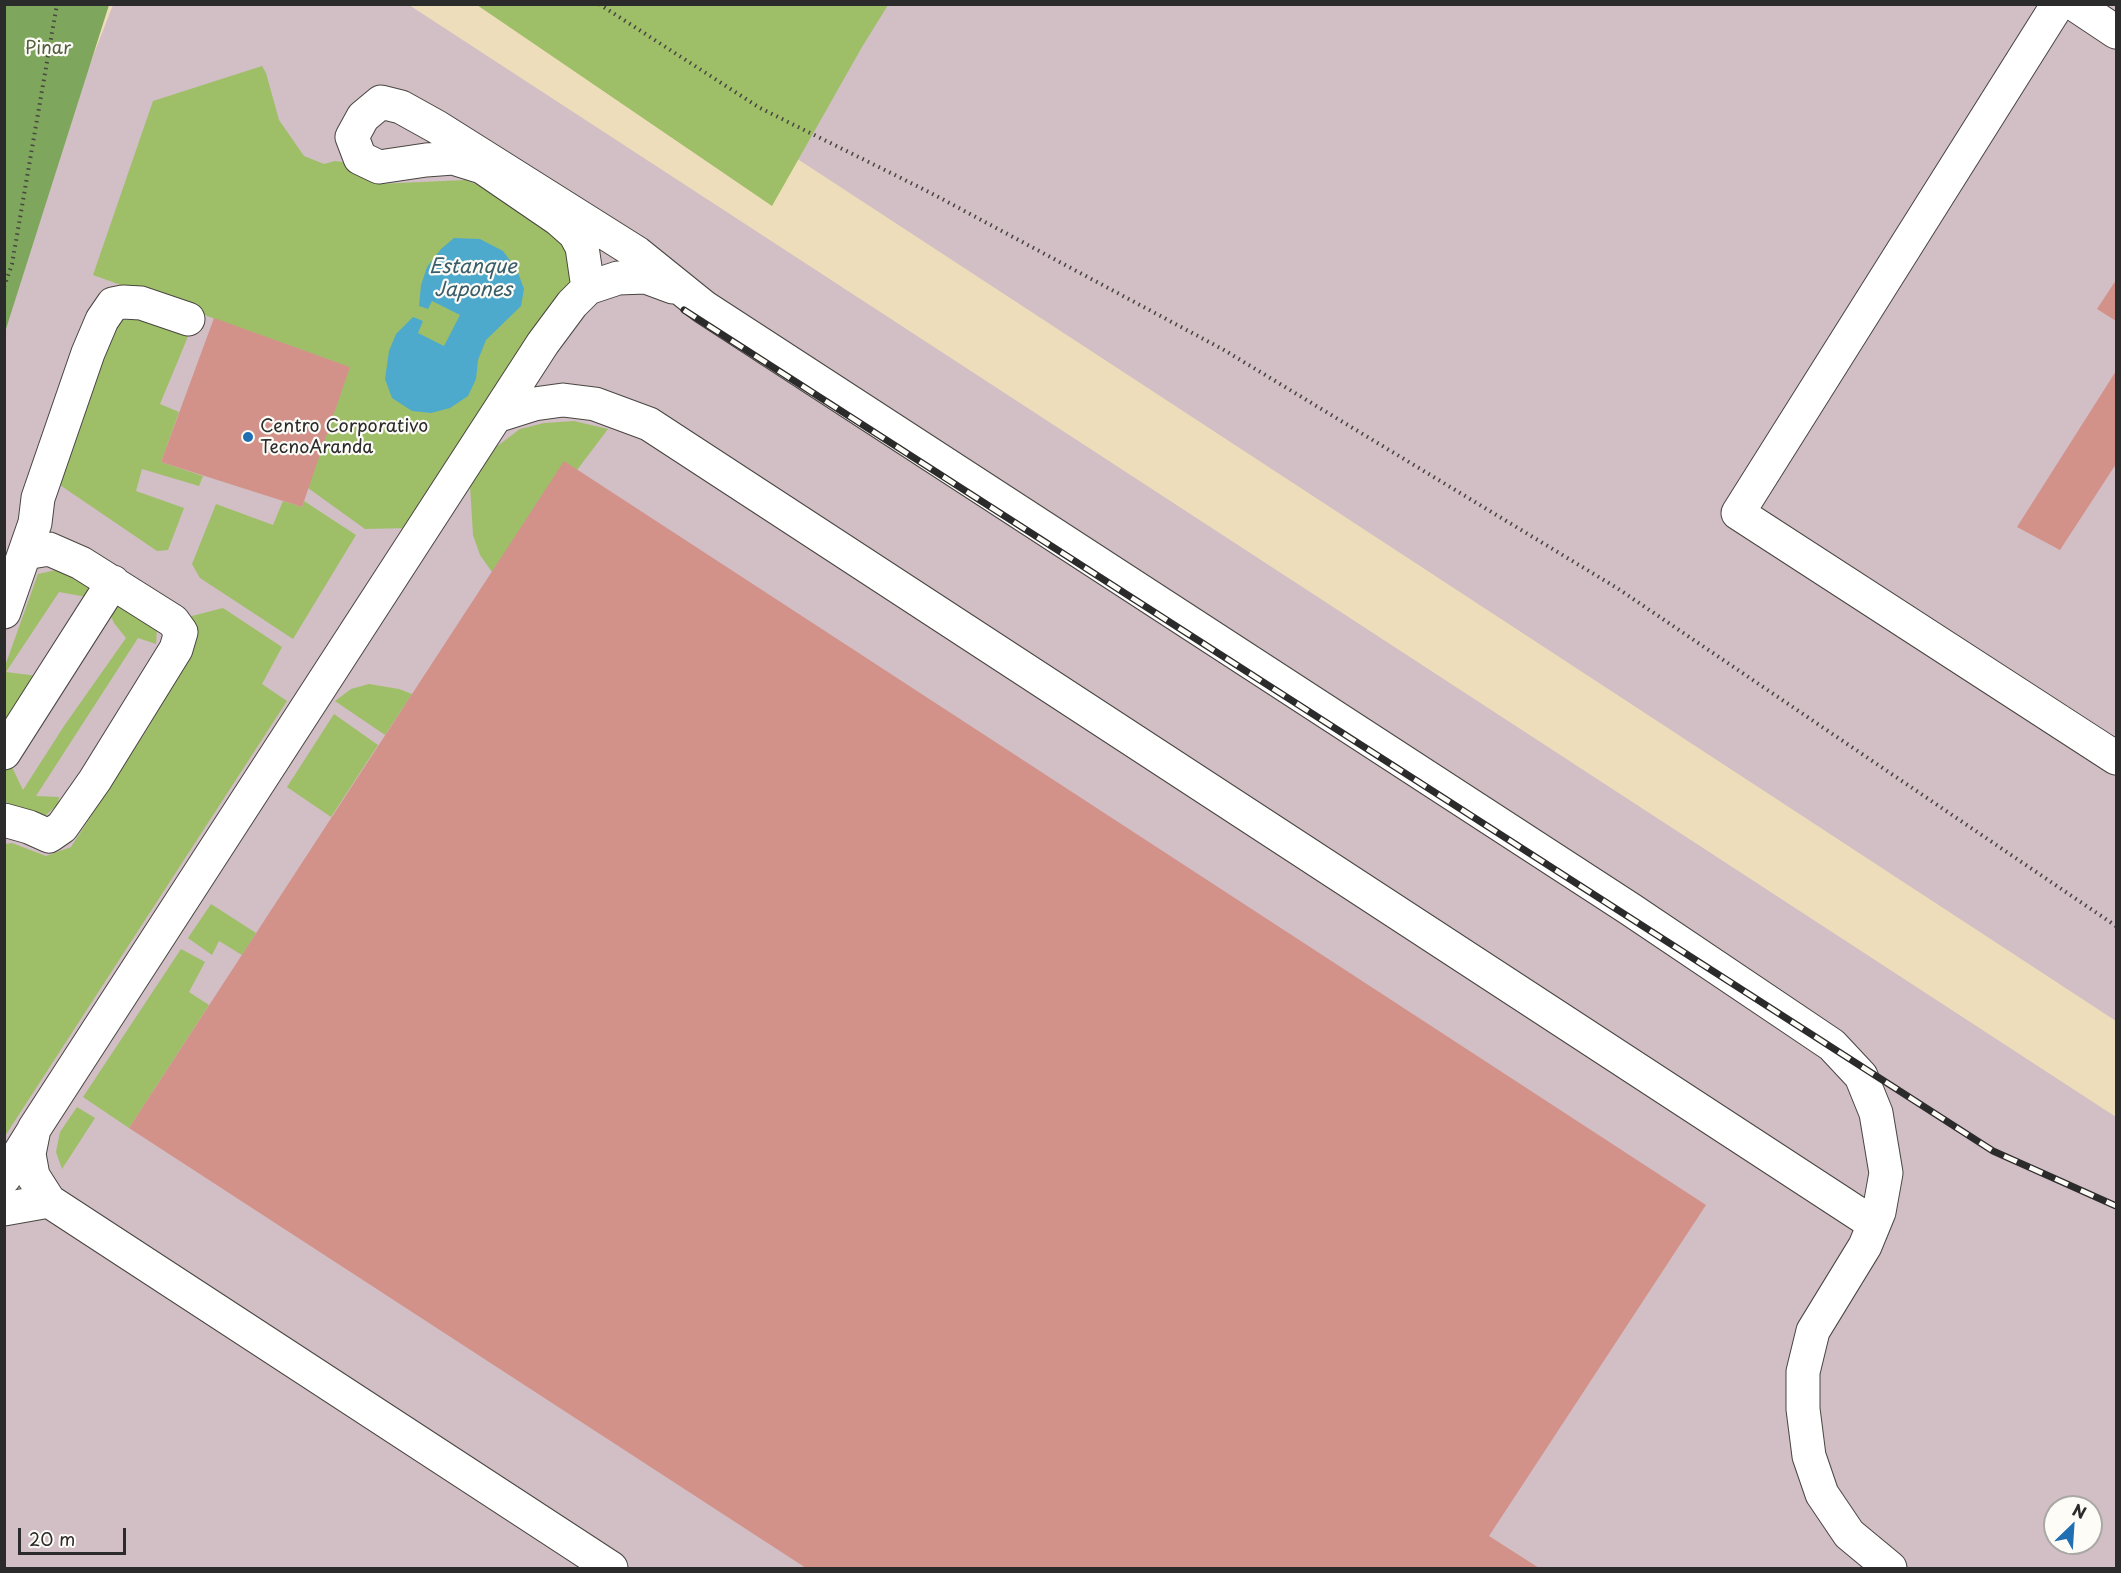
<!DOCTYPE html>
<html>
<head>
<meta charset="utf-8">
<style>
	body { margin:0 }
	#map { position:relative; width:2121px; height:1573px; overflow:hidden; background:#edddba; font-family:"Playpen Sans",sans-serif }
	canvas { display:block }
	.frame { position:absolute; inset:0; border:6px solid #2b2b2b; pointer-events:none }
	.north { position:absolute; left:2043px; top:1495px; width:60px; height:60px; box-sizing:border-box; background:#fdfcf7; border:2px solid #a9a8a5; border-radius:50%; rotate:25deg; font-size:16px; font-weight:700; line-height:24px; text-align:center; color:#2b2b2b }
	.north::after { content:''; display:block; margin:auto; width:21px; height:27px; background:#1f6fb2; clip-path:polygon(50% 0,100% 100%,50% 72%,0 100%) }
	.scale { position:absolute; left:18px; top:1528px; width:108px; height:27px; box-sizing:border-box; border:3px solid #2b2b2b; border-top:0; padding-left:8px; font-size:18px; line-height:21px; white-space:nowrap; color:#2b2b2b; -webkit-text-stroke:4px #fdfcf7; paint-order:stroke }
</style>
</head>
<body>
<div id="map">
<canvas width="2121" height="1573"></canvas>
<div class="frame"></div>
<div class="north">N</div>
<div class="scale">20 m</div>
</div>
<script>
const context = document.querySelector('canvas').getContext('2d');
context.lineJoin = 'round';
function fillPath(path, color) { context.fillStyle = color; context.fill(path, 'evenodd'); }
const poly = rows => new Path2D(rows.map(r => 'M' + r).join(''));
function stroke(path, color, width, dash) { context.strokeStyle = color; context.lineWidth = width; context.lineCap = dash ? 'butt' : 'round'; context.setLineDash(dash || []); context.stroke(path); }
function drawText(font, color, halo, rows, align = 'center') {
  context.font = font + ' "Playpen Sans",sans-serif'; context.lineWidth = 4.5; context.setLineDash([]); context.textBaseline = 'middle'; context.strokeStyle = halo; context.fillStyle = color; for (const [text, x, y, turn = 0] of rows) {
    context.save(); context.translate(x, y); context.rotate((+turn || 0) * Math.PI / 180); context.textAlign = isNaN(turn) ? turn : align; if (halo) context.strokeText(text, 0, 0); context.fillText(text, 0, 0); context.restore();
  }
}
const industrial = poly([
	[113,5,409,5,2116,1117,2116,1568,5,1568,4,283],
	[2055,1507,2091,1507,2091,1543,2055,1543],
	[562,5,2116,5,2116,1021]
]);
const green = poly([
	[477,5,888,5,862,47,772,206],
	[262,66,266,73,279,120,304,156,324,164,335,161,350,163,378,184,465,180,502,194,558,232,577,264,569,294,410,528,365,529,308,488,349,367,93,275,153,101],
	[121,320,141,320,189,334,160,404,179,412,161,462,203,476,199,486,142,469,136,491,184,508,168,550,157,551,54,481,103,337],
	[574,421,608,429,577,470,564,462,492,572,480,555,473,535,470,486,496,447,520,429,544,423],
	[283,501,302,507,304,501,356,535,293,639,200,578,192,564,216,504,273,525],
	[56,570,70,572,88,585,87,597,59,592,6,672,38,676,5,723,5,666,38,574],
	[119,603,157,628,156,644,138,638,36,796,59,797,58,804,46,815,33,819,5,801,5,769,9,761,23,790,64,726,126,638,114,623,110,614],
	[223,608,282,647,262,684,287,701,5,1136,5,844,12,843,46,856,71,847,146,731,194,648,188,617],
	[369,684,399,689,412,694,385,735,335,701,351,689],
	[334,714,378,745,331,817,287,787],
	[211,904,256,933,242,955,219,941,212,955,188,938],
	[181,949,205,962,189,992,209,1005,129,1128,83,1097],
	[77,1107,95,1118,62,1169,56,1152,60,1132]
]);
const forest = poly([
	[5,4,109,5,5,332,4,5]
]);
const water = poly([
	[454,238,480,239,503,251,517,270,524,289,521,306,486,340,478,360,476,379,468,396,450,408,431,413,412,411,392,398,385,379,389,351,396,334,413,317,423,321,418,333,444,346,460,315,432,301,428,309,419,306,421,285,427,267,441,249]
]);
const building = poly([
	[2116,280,2116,321,2097,309],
	[214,318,350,367,302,507,161,462],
	[2116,371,2116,464,2060,550,2017,527],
	[564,461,1706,1205,1489,1536,1539,1568,806,1568,129,1128]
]);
const path = poly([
	[599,4,760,108,929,192,1224,350,1617,588,2116,926],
	[4,287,12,264,57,4]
]);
const minor = poly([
	[2058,4,1738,513,2116,758],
	[2074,4,2116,32],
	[588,288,582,247,575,234,558,219,482,167,453,158,426,160,379,167,360,158,352,137,363,117,381,102,401,107,437,127,637,253,704,307,1630,909,1832,1045,1861,1076,1876,1113,1886,1173,1879,1212,1865,1246,1813,1331,1803,1372,1803,1409,1809,1456,1822,1494,1849,1534,1890,1568],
	[496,416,534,404,563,400,595,404,649,424,1874,1224],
	[4,612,35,523,38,498,88,353,102,320,113,304,123,302,141,303,188,319],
	[4,753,113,582],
	[4,820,29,827,49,836,62,827,95,780,176,649,181,632,173,621,81,563,49,549,25,553],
	[4,1178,32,1133],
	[49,1201,33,1176,29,1154,34,1129,543,343,572,304,588,288,618,278,646,277,673,287],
	[4,1209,49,1201,611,1568]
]);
const rail = poly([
	[684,310,1993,1151,2116,1206]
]);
const markers = [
	[248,437,6,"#1f6fb2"]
];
const parkNames = [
	["Pinar",48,49]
];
const poiNames = [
	["Centro Corporativo",260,427],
	["TecnoAranda",260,448]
];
const waterNames = [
	["Estanque",473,267],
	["Japones",473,290]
];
fillPath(industrial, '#d2bec5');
fillPath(green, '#9ebf68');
fillPath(forest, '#7ea65c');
fillPath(water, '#4daacc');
fillPath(building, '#d29289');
stroke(minor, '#484640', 35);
stroke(path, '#484640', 4, [1.5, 4.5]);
stroke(minor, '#fff', 33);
stroke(rail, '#2b2b2b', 7);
stroke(rail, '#fdfcf7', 4.5, [14]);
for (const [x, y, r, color] of markers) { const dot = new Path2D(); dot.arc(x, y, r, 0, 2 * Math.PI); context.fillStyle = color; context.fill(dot); stroke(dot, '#fdfcf7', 2); }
drawText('18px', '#535f40', '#fdfcf7', parkNames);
drawText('18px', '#2b2b2b', '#fdfcf7', poiNames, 'left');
drawText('italic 20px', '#395e6b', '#fdfcf7', waterNames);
</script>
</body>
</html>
